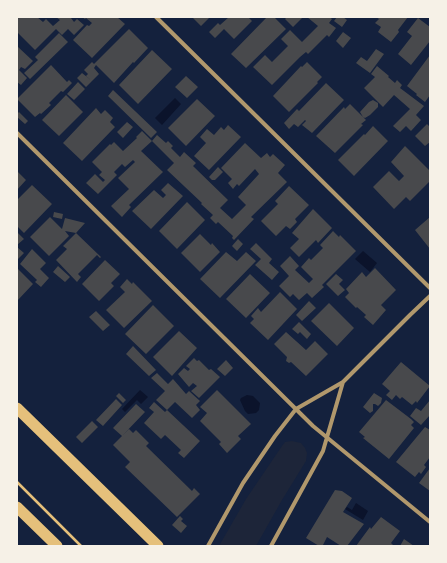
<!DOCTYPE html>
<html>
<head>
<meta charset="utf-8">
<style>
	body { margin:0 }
	#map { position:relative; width:447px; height:563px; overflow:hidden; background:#14213d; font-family:Signika,sans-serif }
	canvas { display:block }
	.frame { position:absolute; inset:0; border:18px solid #f6f1e7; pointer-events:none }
</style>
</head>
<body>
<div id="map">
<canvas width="447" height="563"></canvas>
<div class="frame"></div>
</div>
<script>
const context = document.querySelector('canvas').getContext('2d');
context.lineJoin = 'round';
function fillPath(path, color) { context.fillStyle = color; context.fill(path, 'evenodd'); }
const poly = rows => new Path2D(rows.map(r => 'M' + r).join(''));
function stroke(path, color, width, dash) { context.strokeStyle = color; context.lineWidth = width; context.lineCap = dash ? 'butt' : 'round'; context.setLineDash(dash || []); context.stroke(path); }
const green = poly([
	[292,441,301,443,305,448,307,453,306,461,282,500,256,546,219,546,246,499,282,446,285,442]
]);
const water = poly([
	[175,98,181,104,162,125,155,118],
	[363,251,377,263,370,272,355,259],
	[140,390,148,397,141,404,137,400,125,412,122,409],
	[247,395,253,396,260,403,259,410,256,413,248,414,245,411,240,400,241,398],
	[356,503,368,511,363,520,345,509,347,507,352,510]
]);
const building = poly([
	[18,17,37,17,43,22,46,19,53,26,60,20,56,17,71,17,71,18,74,22,77,19,84,25,74,35,68,29,62,35,56,29,35,50,17,32],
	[82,17,117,17,125,24,92,58,73,40,87,25,89,26,92,23,86,18,85,19],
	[192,17,210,17,201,26],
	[229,17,248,17,252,21,234,39,224,29,215,38,209,32,218,23,220,25],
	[267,17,274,17,286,29,246,68,231,54],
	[287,17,303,17,293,27,285,19],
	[307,17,329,17,332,19,329,23,336,28,329,37,327,35,308,54,306,52,300,57,272,85,253,67,265,55,272,62,288,46,281,39,290,30,302,42,318,26],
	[337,17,343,17,347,20,342,27,334,21],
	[376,17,408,17,398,30,399,32,391,42,378,32,381,27,375,23,379,19],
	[418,18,430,27,430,41,411,65,398,54,412,36,407,32],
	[129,29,148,48,134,63,133,62,114,83,96,65,94,68,99,74,92,81,86,76,88,74,84,70,92,62,94,64],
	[343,32,351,38,343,48,336,41],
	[59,33,68,42,30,79,24,73,38,60,35,57],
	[17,46,33,61,25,69,21,67,19,70,27,78,21,85,17,82],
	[376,49,384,54,370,73,356,63,361,57,367,61],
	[152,50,172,69,138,104,119,85],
	[430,55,430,95,425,102,416,95,417,94,407,86],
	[307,62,322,77,317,82,318,83,289,112,273,96,301,66,302,67],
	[51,65,67,82,69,80,72,83,63,92,61,91,49,103,51,105,41,114,40,113,35,117,17,99],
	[377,66,389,76,388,77,395,83,397,80,402,85,400,88,424,106,416,115,421,120,411,131,406,126,400,132,393,126,410,109,394,95,383,107,364,88,375,77,371,74],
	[82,73,92,81,86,87,77,78],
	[186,76,198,87,187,98,175,87],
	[78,82,85,89,74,100,67,94],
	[326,83,344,100,312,133,302,125,306,121,305,120,298,127,294,124,289,129,284,123,297,109,299,111],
	[113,90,157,132,151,138,108,96],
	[66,95,83,112,59,136,42,120],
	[197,99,215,116,186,146,168,128],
	[373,100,378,103,378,107,370,115,365,118,363,117,360,112,369,102],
	[350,104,366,120,361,124,363,125,335,153,316,136,344,107,345,109],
	[96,108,101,114,105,110,113,118,110,122,115,127,82,161,63,143],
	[19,112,28,121,25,124,17,117,17,114],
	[127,122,133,127,123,138,117,132],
	[427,124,430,127,430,142,425,146,415,136],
	[228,125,241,137,209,170,194,156,206,143,200,137,207,129,214,135,221,127,224,130],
	[373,126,388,141,354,176,338,160,364,134,365,135],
	[142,131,152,141,141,151,163,172,129,205,131,207,122,217,111,206,129,189,118,178,135,162,133,160,125,167,122,164,114,172,117,175,98,194,86,183,95,174,103,182,105,180,99,175,102,172,92,162,110,144,111,145,114,142,123,151,137,138,136,137],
	[157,135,166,143,168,141,173,146,171,148,180,157,184,152,196,163,193,166,228,200,220,208,232,219,246,205,238,197,259,174,255,169,239,186,237,184,233,189,228,183,232,179,221,168,245,143,261,158,267,153,270,157,273,154,285,165,278,173,287,182,251,217,254,219,234,240,232,238,233,236,218,222,216,224,210,218,213,215,201,204,202,203,167,170,174,163,152,141],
	[405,146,430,171,430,181,410,201,406,197,394,209,373,187,389,171,399,181,404,176,391,162],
	[218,167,223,172,215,180,212,180,209,177],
	[17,171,26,180,17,190],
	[168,183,183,196,151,229,132,211,154,190,163,198,166,195,161,190],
	[32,185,52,204,24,233,17,226,17,200],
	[289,186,309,205,295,219,297,222,290,229,286,226,276,236,261,221,278,204,275,201],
	[187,202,205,220,177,249,159,231],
	[313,209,332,228,318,243,316,240,299,257,290,248,299,239,292,233],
	[54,212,63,214,62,219,53,217],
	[50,217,62,229,65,218,85,223,76,233,101,257,100,258,97,255,78,274,81,277,77,282,56,260,67,249,63,246,76,233,65,231,69,236,49,256,30,237],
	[430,217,430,249,415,230],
	[333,231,339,237,340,235,356,251,322,285,324,287,312,298,307,293,299,300,293,294,290,297,279,286,289,276,280,266,290,256,299,266,295,270,309,283,313,279,301,267,309,258,311,260,323,248,320,245],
	[17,232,24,239,17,245],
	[200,234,211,245,212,243,220,252,200,272,181,253],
	[238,239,243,244,237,251,232,246],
	[256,243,272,259,269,263,279,272,272,280,255,265,261,259,250,249],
	[17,247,24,253,17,260],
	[32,249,46,263,40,269,49,278,41,287,35,282,37,280,20,264],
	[226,252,237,261,246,252,256,261,220,298,200,279],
	[105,260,120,274,111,283,114,286,99,301,82,284],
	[58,266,70,277,65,282,53,272],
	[17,268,33,284,17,301],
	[375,268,396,290,381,305,386,310,373,325,364,317,366,315,357,307,356,308,345,297,349,293,346,289,362,272,366,277],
	[250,274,270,293,246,318,226,299],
	[336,274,343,280,339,284,345,290,338,296,326,284],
	[127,279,132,284,133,282,152,301,124,328,106,310,125,292,120,287],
	[280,292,297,309,268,340,250,323,254,319,251,316,258,308,261,312],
	[309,301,316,308,302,321,296,315],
	[329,303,354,328,337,346,311,321],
	[153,305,174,326,146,354,125,334],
	[96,311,110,325,103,331,89,317],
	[299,322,311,334,307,339,300,332,298,334,292,329],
	[179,331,197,348,172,376,153,357],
	[286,332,306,350,315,341,328,354,306,376,291,362,289,363,286,361,287,357,274,344],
	[133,346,156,370,149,376,126,354],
	[194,358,197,361,199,360,209,370,211,369,220,377,199,398,191,391,197,386,193,383,189,387,178,374,184,368,188,371,190,369,186,366],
	[226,360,233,368,225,376,217,369],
	[401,362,430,386,417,403,416,401,412,405,402,397,400,399,396,395,392,400,386,395,390,391,382,384],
	[157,373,168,384,173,379,186,394,189,391,200,401,196,405,200,410,192,418,175,402,167,410,156,400,165,391,151,378],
	[217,390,251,424,238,436,241,439,227,453,219,444,221,442,200,421,207,413,200,407],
	[119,393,126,400,123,403,116,396],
	[374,393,382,398,381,403,378,406,375,404,373,404,373,411,370,413,363,407],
	[116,399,122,405,103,426,96,420],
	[386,400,411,419,414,422,411,425,414,428,389,459,363,438,365,437,359,432],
	[430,400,430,415,421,425,410,416,416,408,421,411],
	[154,402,165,412,167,410,200,441,184,458,178,453,181,450,165,435,161,439,144,423,154,412,149,408],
	[136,404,145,412,122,436,113,428],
	[92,421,98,427,82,443,76,437],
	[425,427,430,430,430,457,424,465,426,467,421,474,419,472,415,477,396,462],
	[129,429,133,433,136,430,149,443,146,446,192,491,194,488,200,494,177,517,125,467,130,462,113,445],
	[430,468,430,491,419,483],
	[335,490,342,491,352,498,343,512,364,524,347,546,341,546,327,537,323,545,325,546,319,546,306,538],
	[180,516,183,519,181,521,187,526,181,533,172,525],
	[381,517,400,531,391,543,393,545,392,546,356,546,370,527,371,529],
	[404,539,414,546,400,546]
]);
const path = poly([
	[17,482,81,546]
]);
const minor = poly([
	[156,17,430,288],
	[17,133,313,426,430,522],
	[208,546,243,483,275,436,296,409,343,382,410,315,430,296],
	[271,546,323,451,343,382]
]);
const trunk = poly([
	[17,408,158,546],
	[17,507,57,546]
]);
fillPath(green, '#1d2539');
fillPath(water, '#0b132b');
fillPath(building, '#48494c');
stroke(path, '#e5c07b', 2.5);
stroke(minor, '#b1986c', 4);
stroke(trunk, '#e5c07b', 11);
</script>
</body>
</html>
